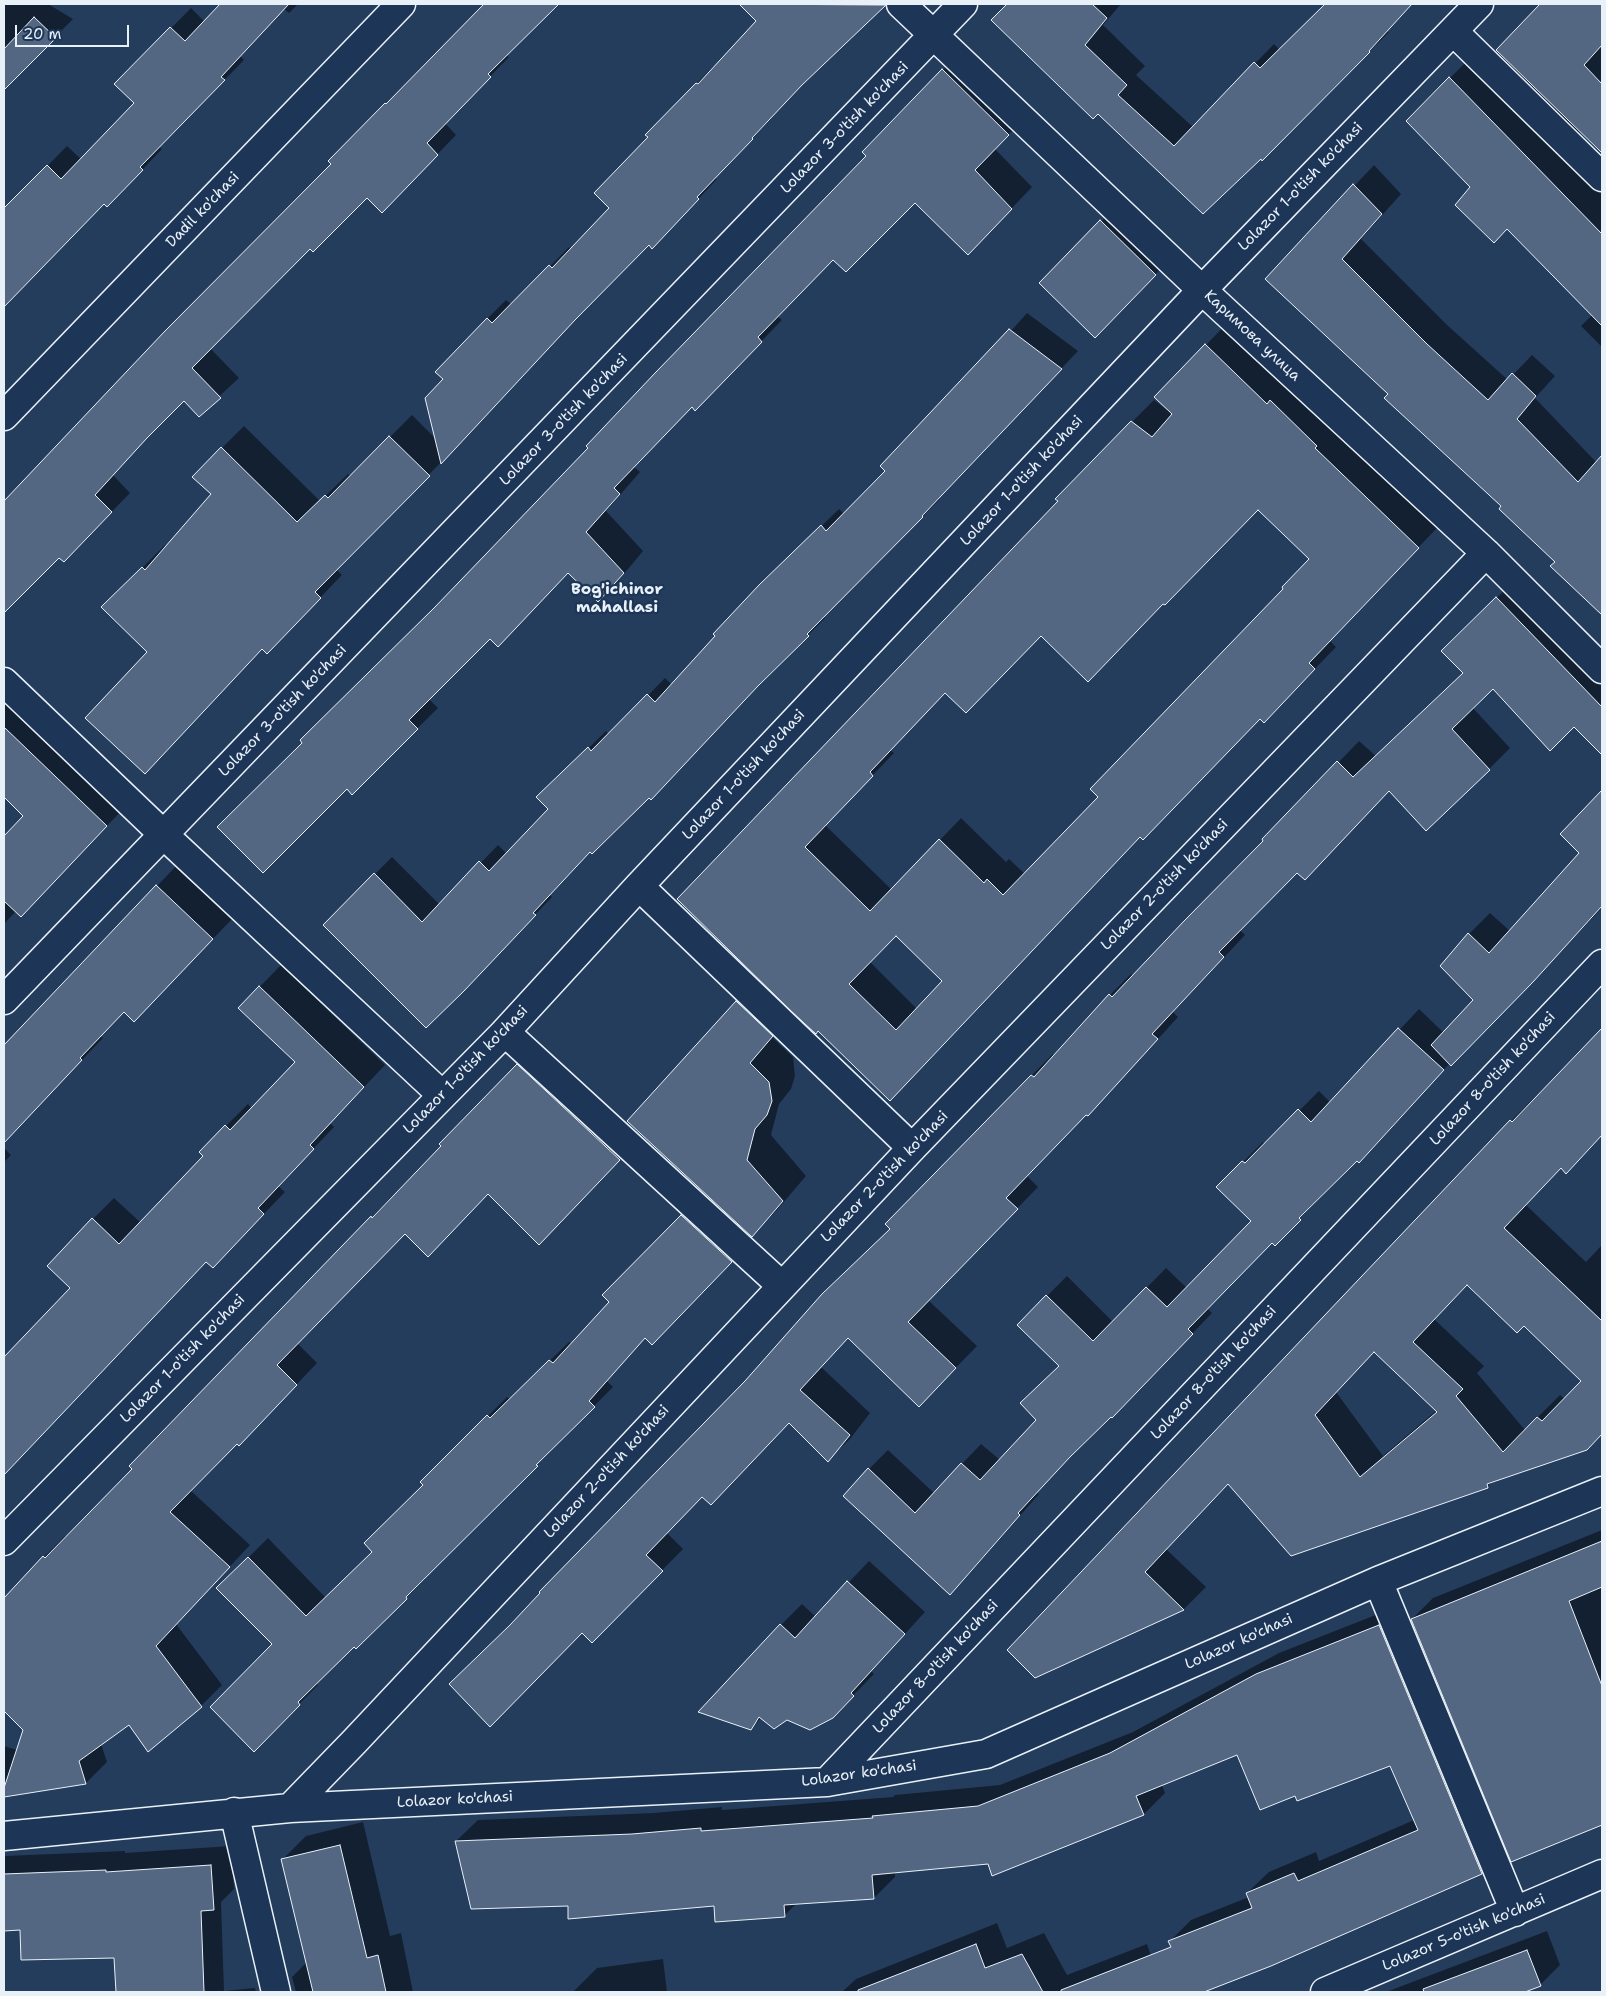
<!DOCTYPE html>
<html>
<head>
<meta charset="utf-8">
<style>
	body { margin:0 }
	#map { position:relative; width:1606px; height:1996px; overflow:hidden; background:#253d5d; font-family:"Shantell Sans",sans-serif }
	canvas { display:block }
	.frame { position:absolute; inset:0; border:5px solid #e8f1f8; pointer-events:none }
	.scale { position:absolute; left:15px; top:25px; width:114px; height:22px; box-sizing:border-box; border:2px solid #e8f1f8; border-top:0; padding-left:6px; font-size:15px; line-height:18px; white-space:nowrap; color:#e8f1f8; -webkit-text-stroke:4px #1d3557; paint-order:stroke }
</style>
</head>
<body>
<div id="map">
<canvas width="1606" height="1996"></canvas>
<div class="frame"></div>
<div class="scale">20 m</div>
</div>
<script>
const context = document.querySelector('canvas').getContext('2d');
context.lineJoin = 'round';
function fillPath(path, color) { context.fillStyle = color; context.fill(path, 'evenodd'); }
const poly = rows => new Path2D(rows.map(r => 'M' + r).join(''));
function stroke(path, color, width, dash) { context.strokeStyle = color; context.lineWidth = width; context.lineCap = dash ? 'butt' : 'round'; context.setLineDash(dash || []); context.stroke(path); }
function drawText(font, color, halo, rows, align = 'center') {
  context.font = font + ' "Shantell Sans",sans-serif'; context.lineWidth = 4.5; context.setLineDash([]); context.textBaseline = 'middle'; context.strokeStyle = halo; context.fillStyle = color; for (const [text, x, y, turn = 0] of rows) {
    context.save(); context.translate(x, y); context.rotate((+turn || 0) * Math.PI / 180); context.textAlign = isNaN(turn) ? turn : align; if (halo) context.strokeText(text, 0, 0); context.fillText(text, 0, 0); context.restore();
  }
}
const shadow = poly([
	[4,4,48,4,73,19,4,88],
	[221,4,298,4,289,13,284,9,240,56,244,60,159,147,162,149,127,186,104,203,4,304,4,210,67,146,82,160,136,103,116,84,191,8,205,22],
	[486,4,560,4,506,55,509,57,445,123,456,135,401,192,367,197,310,247,210,348,239,378,199,415,184,400,161,422,113,475,130,493,64,561,59,556,4,611,4,502,333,164,330,161],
	[743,4,885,4,811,74,770,118,771,119,715,178,717,179,671,228,649,244,594,300,460,443,336,569,342,575,289,630,263,648,167,750,148,652,103,607,165,545,166,547,213,494,222,448,244,426,320,501,348,474,351,476,412,415,436,439,444,379,487,319,506,300,512,305,569,247,571,249,611,208,649,137,697,83,715,65,717,66,758,21],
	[1008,4,1121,4,1103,25,1145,66,1136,75,1193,127,1274,44,1280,50,1326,4,1412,4,1387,31,1389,32,1262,159,1261,157,1203,212,1098,112,993,20],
	[1542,4,1602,4,1602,154,1580,132,1564,149,1602,187,1602,347,1581,326,1593,314,1407,121,1472,56,1483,66],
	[964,49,1029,113,995,149,1032,187,989,232,915,201,834,258,777,316,782,320,716,388,692,406,634,467,640,472,606,511,643,551,619,580,598,601,569,572,490,637,429,699,438,708,352,793,441,603,868,156,943,70],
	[1374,165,1401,194,1361,239,1446,324,1508,380,1532,355,1555,376,1535,398,1597,463,1602,457,1602,613,1552,566,1556,561,1503,506,1390,394,1267,279],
	[1125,197,1179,250,1119,312,1041,283],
	[1027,313,1078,351,939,498,940,499,824,616,825,618,649,796,591,851,550,895,552,897,463,990,375,874,392,857,440,905,498,845,507,854,549,809,538,797,606,731,609,735,665,678,672,685,760,586,839,509,844,514,886,471],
	[1227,323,1439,526,1329,640,1336,647,1285,700,1261,718,1141,836,912,1077,819,1029,796,1012,773,1038,793,1057,795,1076,791,1089,779,1104,771,1135,806,1176,776,1211,752,1235,629,1120,760,978,679,899,1060,501,1132,422,1154,400,1167,410,1206,345],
	[1258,508,1310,559,1100,797,1025,874,1009,859,1006,862,961,818,892,890,825,825,894,753,890,750,946,692,1041,634,1164,602],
	[896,935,944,981,917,1009,870,962],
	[1518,577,1602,664,1602,753,1574,725,1493,687,1472,707,1510,748,1489,769,1389,790,1297,871,1240,930,1245,935,1173,1012,1178,1017,1109,1093,1088,1115,1086,1113,1027,1176,1038,1187,928,1300,977,1346,940,1384,848,1337,821,1367,870,1413,850,1439,828,1460,789,1422,702,1496,666,1532,683,1549,613,1620,582,1632,515,1621,891,1229,887,1224,1032,1075,1053,1054,1055,1056,1110,995,1131,974,1134,976,1359,741,1376,756,1464,672,1443,651],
	[4,682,130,802,44,891,16,911,4,924,4,838,25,816,4,795],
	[1602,791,1602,908,1473,1043,1450,1063,1379,1142,1359,1162,1357,1159,1275,1244,1272,1241,1207,1308,1212,1313,1132,1397,1085,1440,1036,1492,1039,1494,969,1574,950,1593,869,1469,888,1450,934,1493,981,1444,1000,1460,1037,1420,1060,1365,1018,1325,1067,1276,1113,1322,1166,1268,1187,1288,1252,1221,1218,1187,1263,1142,1265,1145,1319,1091,1331,1103,1419,1009,1444,1033,1475,1000,1469,934,1490,913,1510,931,1581,853,1562,834],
	[178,864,234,917,155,999,124,1011,100,1036,103,1038,4,1142,4,1047],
	[281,965,385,1065,330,1123,334,1127,278,1186,285,1192,234,1245,207,1261,4,1474,4,1359,72,1288,93,1219,114,1198,141,1223,205,1155,201,1152,226,1126,248,1104,252,1109,297,1062,239,1008],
	[1602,1029,1602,1135,1588,1150,1561,1167,1526,1205,1586,1262,1602,1245,1602,1433,1587,1449,1493,1481,1488,1486,1291,1555,1228,1483,1166,1549,1206,1587,1184,1609,1036,1676,1008,1650,1511,1121,1533,1099,1535,1100],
	[1468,1284,1524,1324,1583,1381,1565,1399,1560,1395,1525,1430,1477,1373,1484,1366,1434,1319],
	[1374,1351,1437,1410,1383,1456,1336,1392],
	[539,1044,640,1138,560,1222,489,1192,405,1233,297,1343,317,1363,260,1423,237,1442,190,1490,250,1545,176,1624,222,1685,201,1706,149,1750,129,1723,101,1744,107,1762,86,1783,18,1793,14,1786,4,1788,4,1746,17,1750,24,1730,4,1709,4,1600,44,1557,65,1536,67,1537,134,1469,131,1466,372,1217,392,1196,394,1197],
	[4,1148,11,1155,4,1162],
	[701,1196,751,1242,671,1324,646,1337,607,1381,613,1387,424,1577,425,1579,406,1598,354,1645,316,1683,318,1685,254,1750,273,1644,218,1588,268,1538,326,1598,374,1551,425,1485,422,1482,507,1397,510,1399,569,1342,572,1344,610,1302,604,1295],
	[1602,1530,1602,1823,1512,1860,1412,1619,1433,1598],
	[869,1561,925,1612,871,1671,874,1674,832,1717,787,1719,762,1717,750,1729,781,1625,802,1604,816,1617],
	[1401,1605,1503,1851,1482,1873,1270,1965,1201,1992,1187,1992,1169,1949,1172,1946,1170,1941,1191,1920,1249,1897,1247,1893,1269,1872,1316,1852,1319,1861,1414,1820,1390,1764,1296,1794,1238,1753,1162,1785,1165,1793,1144,1814,989,1862,895,1871,895,1877,874,1898,797,1903,784,1916,715,1904,569,1905,456,1841,478,1820,654,1813,722,1807,722,1810,893,1797,895,1795,1000,1785,1133,1732,1279,1653],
	[363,1822,390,1936,401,1933,413,1992,296,1992,292,1977,307,1962,283,1859,306,1836],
	[231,1846,234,1889,221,1902,224,1991,255,1988,256,1992,117,1992,115,1956,21,1929,4,1930,4,1856,125,1851,125,1853],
	[997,1923,1007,1948,1044,1933,1067,1975,1147,1944,1163,1992,842,1992,856,1979],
	[1547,1931,1560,1965,1540,1985,1521,1992,1386,1992],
	[663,1959,667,1992,573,1992,597,1968]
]);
const building = poly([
	[220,4,289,4,221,77,225,80,140,167,143,170,107,207,104,204,4,307,4,208,47,165,61,179,134,103,114,84,170,27,185,41,220,4],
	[484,4,559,4,488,74,491,77,427,143,438,155,382,213,367,198,313,252,310,249,192,368,221,398,199,417,184,401,147,438,95,495,112,512,64,562,59,558,4,613,4,501,165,331,331,164,328,161,385,103,386,104,484,4],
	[739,4,886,5,802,85,752,138,753,139,697,197,699,199,652,249,649,245,575,320,441,464,425,398,443,379,435,372,487,318,492,323,549,265,552,268,609,208,594,193,648,137,645,135,696,83,698,84,756,21,739,4],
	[1007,4,1092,4,1107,18,1085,45,1127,85,1118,95,1174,146,1254,62,1260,68,1325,4,1412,4,1369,51,1370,52,1262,161,1261,159,1203,214,1098,114,1093,119,991,20,1007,4],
	[1540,4,1602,4,1602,45,1584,65,1602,84,1602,153,1496,50,1540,4],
	[34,17,56,38,4,90,4,49,34,17],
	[942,69,1009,135,975,170,1012,209,968,255,915,203,846,272,833,260,758,337,762,342,695,411,692,407,614,488,620,494,586,532,624,573,598,602,568,573,498,647,490,639,409,720,418,729,352,795,347,789,263,873,217,827,302,743,300,740,434,608,588,448,586,446,656,372,866,156,862,152,942,69],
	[1449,77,1602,234,1602,326,1507,229,1494,243,1455,205,1470,187,1406,121,1449,77],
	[1353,184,1382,214,1342,259,1427,344,1488,400,1512,373,1536,396,1517,419,1578,482,1602,455,1602,615,1550,566,1555,562,1499,509,1501,506,1384,398,1388,394,1265,279,1353,184],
	[1100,220,1156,275,1095,338,1039,283,1100,220],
	[1009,329,1062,369,922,516,923,517,807,634,809,636,758,686,651,800,649,798,592,854,590,852,533,913,536,915,464,991,426,1028,323,925,374,873,422,922,479,861,489,871,548,809,536,797,588,747,591,751,647,694,655,702,715,636,713,634,759,585,821,525,826,531,885,471,880,466,1009,329],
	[1205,344,1267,404,1270,400,1317,446,1315,448,1419,548,1309,663,1315,669,1264,723,1260,719,1143,840,1140,837,890,1101,818,1031,816,1034,792,1012,677,899,1058,501,1055,499,1131,421,1152,437,1172,414,1154,397,1205,344],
	[1258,510,1309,559,1282,587,1283,589,1090,789,1098,797,1003,895,987,879,984,883,939,839,870,911,805,847,873,776,870,772,945,693,966,713,1041,636,1088,682,1163,604,1165,605,1258,510],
	[896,936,942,981,896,1030,849,984,896,936],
	[389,436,430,476,315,592,321,598,267,654,262,649,145,774,85,718,147,652,101,607,142,567,145,570,211,494,192,477,221,447,297,522,325,495,328,498,389,436],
	[1496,597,1602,707,1602,755,1574,727,1550,751,1493,689,1452,729,1490,770,1426,831,1389,791,1305,880,1297,873,1219,952,1224,957,1152,1034,1158,1039,1088,1116,1086,1115,1006,1198,1018,1209,908,1322,956,1368,919,1407,848,1338,800,1390,850,1435,828,1462,789,1423,711,1505,702,1497,646,1555,663,1571,592,1643,582,1633,490,1727,449,1684,510,1625,540,1593,539,1592,745,1381,822,1294,890,1229,885,1224,1031,1075,1034,1077,1109,994,1112,997,1185,920,1263,841,1262,839,1337,761,1353,777,1463,673,1441,651,1496,597],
	[4,727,107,826,21,917,4,901,4,836,23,816,4,797,4,727],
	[1602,790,1602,906,1533,982,1451,1066,1431,1045,1473,1000,1440,966,1468,933,1489,953,1579,853,1560,834,1602,790],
	[156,885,213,939,134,1022,124,1012,80,1058,82,1060,4,1143,4,1045,156,885],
	[259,986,364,1087,310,1145,314,1149,258,1208,264,1214,213,1268,206,1262,4,1475,4,1357,70,1288,47,1266,92,1218,119,1244,203,1156,199,1152,225,1125,230,1130,295,1062,238,1008,259,986],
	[736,1001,773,1036,750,1063,769,1082,772,1101,767,1115,755,1129,747,1160,783,1201,752,1237,627,1121,736,1001],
	[1398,1028,1444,1070,1359,1163,1357,1161,1299,1218,1301,1220,1275,1246,1272,1243,1188,1329,1193,1334,1112,1418,1111,1417,1070,1457,1018,1513,1020,1515,950,1595,843,1496,868,1468,915,1513,961,1463,980,1480,1036,1420,1020,1403,1059,1366,1017,1325,1046,1295,1093,1341,1146,1287,1167,1307,1251,1221,1216,1187,1242,1161,1245,1163,1298,1109,1311,1122,1398,1028],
	[1602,1028,1602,1135,1566,1174,1561,1168,1504,1228,1602,1321,1602,1434,1587,1450,1487,1484,1488,1488,1291,1556,1228,1484,1145,1572,1184,1610,1035,1678,1007,1650,1510,1120,1512,1122,1602,1028],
	[1467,1285,1517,1333,1524,1326,1581,1381,1542,1421,1537,1417,1503,1452,1456,1396,1463,1389,1413,1342,1467,1285],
	[1374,1352,1437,1412,1360,1477,1315,1415,1374,1352],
	[517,1064,620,1160,539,1245,488,1194,428,1257,405,1234,277,1365,297,1385,239,1446,237,1444,170,1512,230,1567,156,1646,202,1707,148,1752,129,1725,79,1761,86,1784,4,1797,4,1788,23,1730,4,1711,4,1598,43,1556,45,1558,132,1469,129,1466,371,1216,372,1218,441,1146,439,1144,517,1064],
	[681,1215,732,1262,652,1345,645,1338,589,1401,595,1407,536,1465,538,1466,406,1597,407,1599,356,1649,354,1647,298,1702,300,1705,254,1752,210,1707,272,1644,216,1588,248,1557,306,1616,372,1552,364,1543,423,1485,420,1482,487,1415,490,1418,549,1360,553,1363,609,1302,602,1295,681,1215],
	[1602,1541,1602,1587,1569,1601,1602,1686,1602,1825,1511,1862,1411,1619,1602,1541],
	[847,1581,905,1634,851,1693,854,1696,833,1718,810,1730,787,1720,774,1729,759,1717,751,1730,698,1712,780,1624,795,1638,847,1581],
	[1379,1625,1482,1874,1271,1966,1204,1992,1061,1992,1061,1990,1171,1947,1168,1941,1252,1908,1246,1893,1294,1873,1298,1881,1418,1830,1390,1766,1297,1801,1295,1796,1260,1810,1237,1755,1136,1796,1144,1815,992,1876,988,1864,872,1875,874,1899,784,1905,785,1917,715,1922,714,1906,568,1919,568,1906,471,1909,455,1841,632,1834,701,1828,701,1831,873,1818,872,1816,978,1806,1110,1753,1256,1674,1379,1625],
	[340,1845,367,1958,378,1955,386,1992,313,1992,281,1859,340,1845],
	[211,1865,214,1910,201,1911,204,1992,116,1992,114,1958,21,1960,20,1930,4,1931,4,1874,106,1870,106,1872,211,1865],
	[976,1944,985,1968,1022,1954,1043,1992,858,1992,858,1990,976,1944],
	[1527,1950,1541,1986,1525,1992,1424,1992,1423,1989,1527,1950]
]);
const street = poly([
	[901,4,1202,290,1486,553,1602,669],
	[1453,31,1602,177],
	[4,416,401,4],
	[4,682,164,835,442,1095],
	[639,886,912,1148],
	[4,1000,963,4],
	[505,1032,782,1286],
	[4,1541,505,1032,639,886,1202,290,1479,4],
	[1378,1581,1515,1912],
	[827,1782,1602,964],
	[290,1808,354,1742,912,1148,1486,553],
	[234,1812,276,1992],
	[4,1836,290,1808,827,1782,986,1754,1378,1581,1602,1491],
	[1325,1992,1602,1874]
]);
const streetNames = [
	["Lolazor 3-o'tish ko'chasi",845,128,-46],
	["Lolazor 1-o'tish ko'chasi",1301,187,-46],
	["Dadil ko'chasi",203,210,-46],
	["Каримова улица",1252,336,43],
	["Lolazor 3-o'tish ko'chasi",564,420,-46],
	["Lolazor 1-o'tish ko'chasi",1022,481,-47],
	["Lolazor 3-o'tish ko'chasi",283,711,-46],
	["Lolazor 1-o'tish ko'chasi",744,775,-47],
	["Lolazor 2-o'tish ko'chasi",1165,885,-46],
	["Lolazor 1-o'tish ko'chasi",466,1070,-46],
	["Lolazor 8-o'tish ko'chasi",1493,1079,-47],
	["Lolazor 2-o'tish ko'chasi",885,1177,-46],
	["Lolazor 1-o'tish ko'chasi",183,1359,-46],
	["Lolazor 8-o'tish ko'chasi",1214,1373,-47],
	["Lolazor 2-o'tish ko'chasi",607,1472,-47],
	["Lolazor ko'chasi",1239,1642,-24],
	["Lolazor 8-o'tish ko'chasi",936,1667,-47],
	["Lolazor ko'chasi",859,1774,-8],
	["Lolazor ko'chasi",455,1800,-3],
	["Lolazor 5-o'tish ko'chasi",1464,1933,-23]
];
const neighbourhoodNames = [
	["Bog'ichinor",617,590],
	["mahallasi",617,608]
];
fillPath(shadow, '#0007');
fillPath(building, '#536782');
stroke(building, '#e8f1f8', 1);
stroke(street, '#e8f1f8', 31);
stroke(street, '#1d3557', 28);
drawText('15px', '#e8f1f8', '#1d3557', streetNames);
drawText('bold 16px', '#e8f1f8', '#1d3557', neighbourhoodNames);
</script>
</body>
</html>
